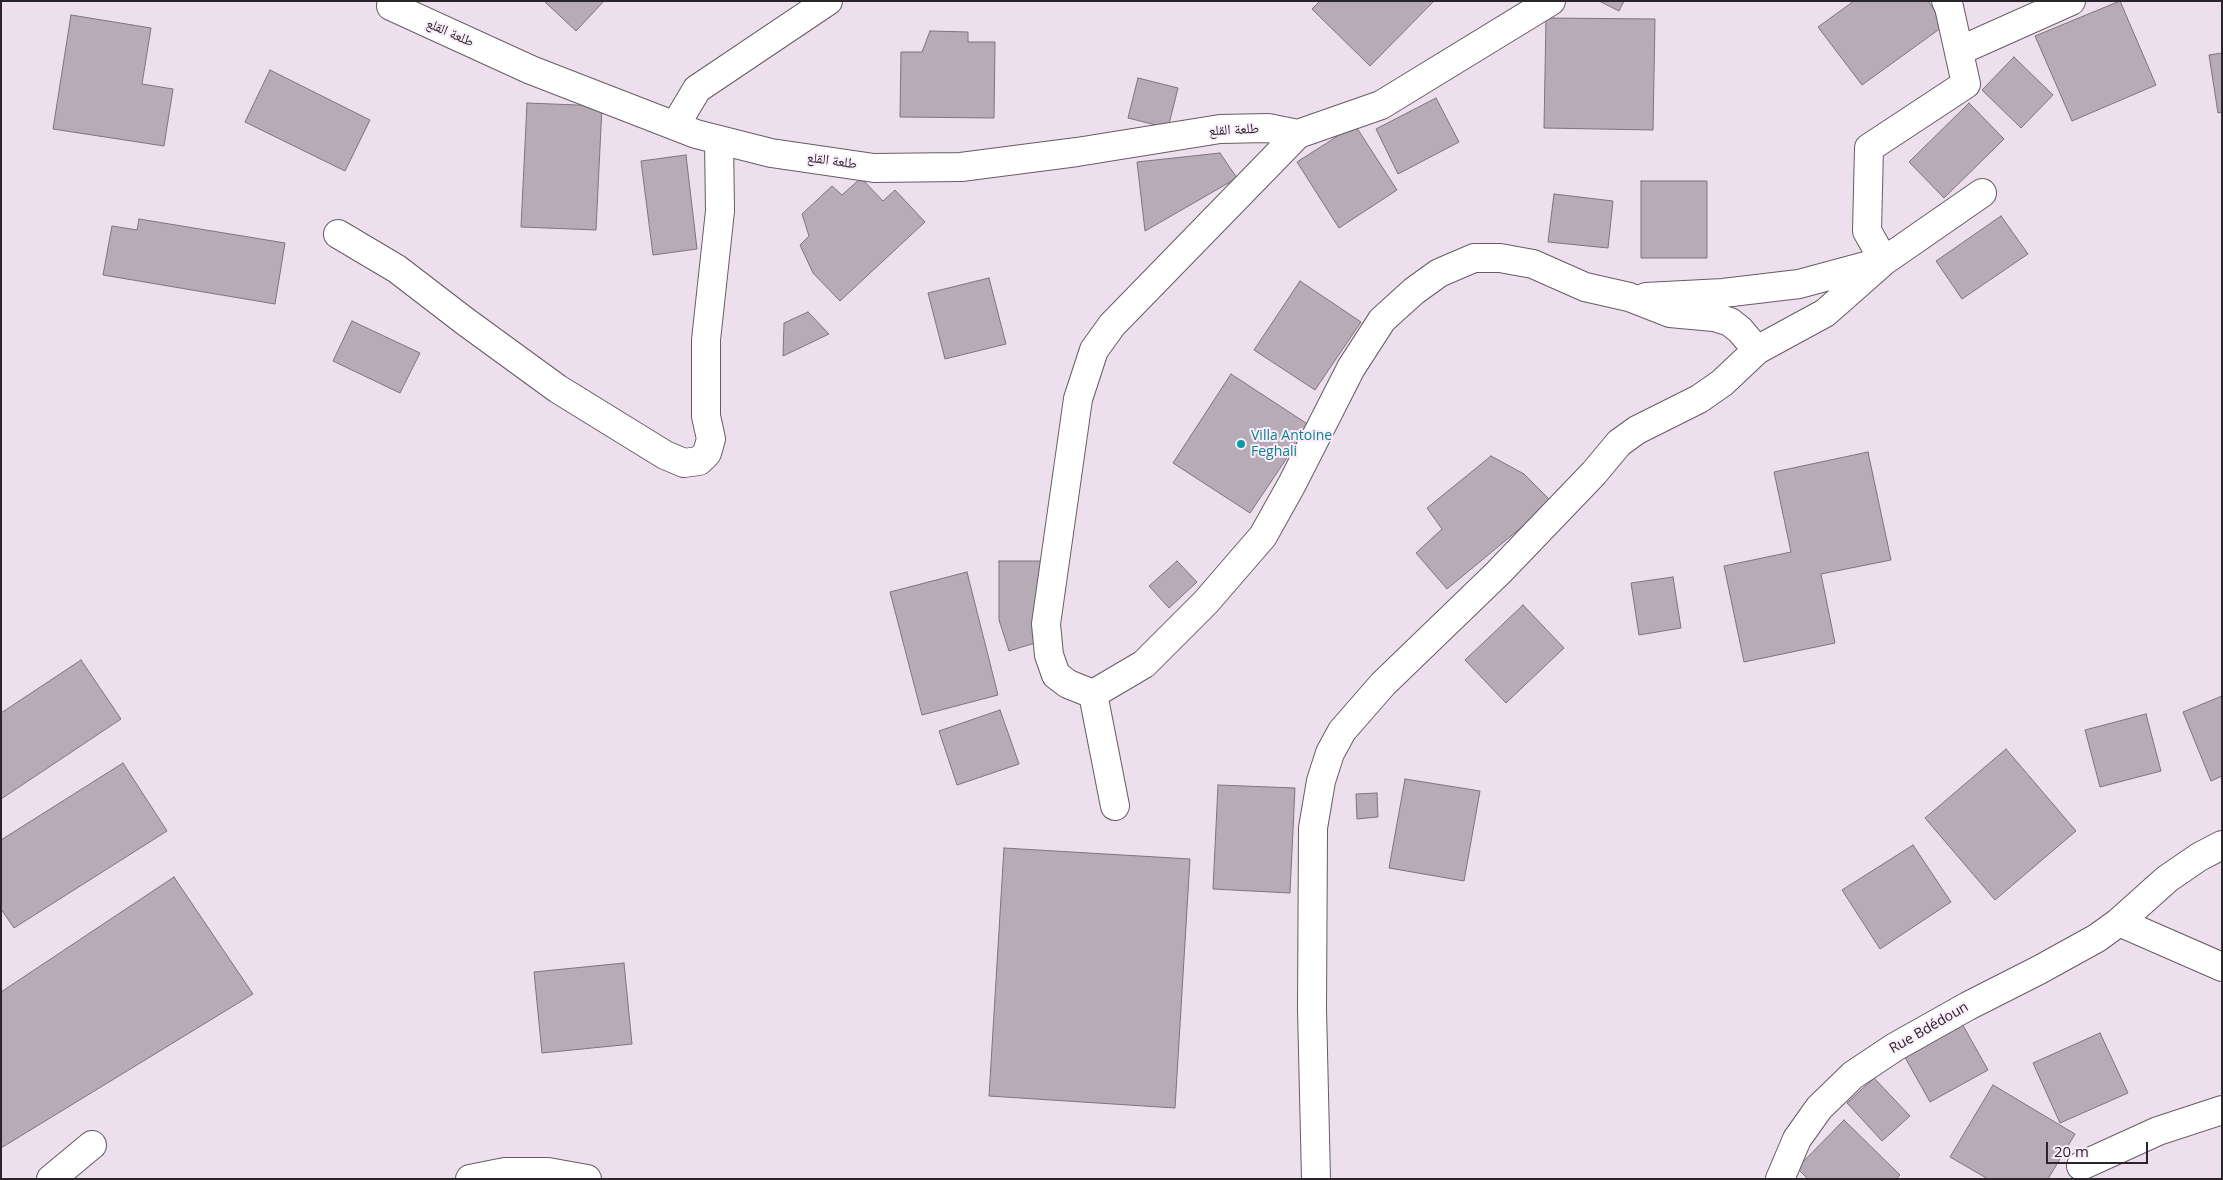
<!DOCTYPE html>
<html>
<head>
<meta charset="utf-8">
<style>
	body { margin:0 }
	#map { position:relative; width:2223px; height:1180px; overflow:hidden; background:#ede0ec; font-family:"Open Sans",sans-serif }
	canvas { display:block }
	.frame { position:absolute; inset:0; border:2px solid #2a252a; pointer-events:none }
	.scale { position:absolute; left:2046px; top:1142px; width:102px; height:22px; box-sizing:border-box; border:2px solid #2a252a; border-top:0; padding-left:6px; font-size:15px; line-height:18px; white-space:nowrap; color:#2a252a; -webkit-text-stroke:4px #fbedf9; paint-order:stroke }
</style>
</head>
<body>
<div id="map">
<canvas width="2223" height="1180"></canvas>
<div class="frame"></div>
<div class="scale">20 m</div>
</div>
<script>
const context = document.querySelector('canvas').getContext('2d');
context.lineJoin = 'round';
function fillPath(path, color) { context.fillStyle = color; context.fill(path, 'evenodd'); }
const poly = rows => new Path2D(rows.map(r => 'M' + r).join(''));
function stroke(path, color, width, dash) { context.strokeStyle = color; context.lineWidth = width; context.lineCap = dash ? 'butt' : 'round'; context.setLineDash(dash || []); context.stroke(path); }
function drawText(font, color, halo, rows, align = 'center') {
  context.font = font + ' "Open Sans","Noto Naskh Arabic",sans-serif'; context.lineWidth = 4; context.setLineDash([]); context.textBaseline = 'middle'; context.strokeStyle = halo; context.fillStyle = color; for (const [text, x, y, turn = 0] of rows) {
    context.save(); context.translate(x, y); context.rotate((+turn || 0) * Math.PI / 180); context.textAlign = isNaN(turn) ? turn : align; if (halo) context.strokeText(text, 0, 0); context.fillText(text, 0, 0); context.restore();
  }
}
const building = poly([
	[544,1,604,1,576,31,544,1],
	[1320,1,1434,1,1370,66,1312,9,1320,1],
	[1599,1,1624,1,1619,11,1599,1],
	[1854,1,1928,1,1945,25,1862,85,1818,27,1854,1],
	[2120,1,2156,85,2072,121,2035,36,2120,1],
	[71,15,151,28,142,84,173,89,164,146,53,129,71,15],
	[1546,18,1655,19,1653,130,1544,128,1546,18],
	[930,31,968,32,968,42,995,42,994,118,900,117,901,52,922,52,930,31],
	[2222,53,2222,112,2218,113,2209,55,2222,53],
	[2014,57,2053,95,2021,128,1982,90,2014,57],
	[270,70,370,120,345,171,245,122,270,70],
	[1138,78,1178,88,1168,128,1128,118,1138,78],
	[1436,98,1459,142,1398,174,1376,129,1436,98],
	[527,103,602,106,596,230,521,227,527,103],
	[1969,103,2004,139,1944,198,1909,162,1969,103],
	[1355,125,1397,190,1339,228,1297,162,1355,125],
	[1220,153,1237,178,1145,231,1137,162,1220,153],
	[686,155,697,249,653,255,641,161,686,155],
	[861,178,883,201,895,190,925,222,840,301,813,273,800,245,809,236,802,214,832,186,842,195,861,178],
	[1641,181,1707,181,1707,258,1641,258,1641,181],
	[1554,194,1613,201,1608,248,1548,242,1554,194],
	[2001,216,2028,254,1962,299,1936,261,2001,216],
	[139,219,285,243,275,304,103,275,112,226,137,230,139,219],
	[989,278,1006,344,945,359,928,293,989,278],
	[1300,281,1361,322,1315,390,1254,350,1300,281],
	[808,312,829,334,783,356,784,323,808,312],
	[352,321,420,353,400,393,333,361,352,321],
	[1231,374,1309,425,1250,513,1173,463,1231,374],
	[1868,452,1891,560,1821,574,1835,643,1744,662,1724,566,1791,552,1774,472,1868,452],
	[1491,456,1524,474,1552,502,1447,589,1416,553,1442,529,1427,508,1491,456],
	[999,561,1055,561,1035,643,1009,651,999,620,999,561],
	[1177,561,1197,582,1169,608,1149,586,1177,561],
	[967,572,998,695,922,715,890,592,967,572],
	[1673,577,1681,628,1639,635,1631,583,1673,577],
	[1523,605,1564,648,1506,703,1465,660,1523,605],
	[81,660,121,719,1,799,1,713,81,660],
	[2222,696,2222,776,2211,781,2183,712,2222,696],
	[1000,710,1019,764,957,785,939,731,1000,710],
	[2146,714,2161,771,2100,787,2085,730,2146,714],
	[2006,749,2076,831,1995,900,1925,818,2006,749],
	[123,763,167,831,14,928,1,909,1,840,123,763],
	[1405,779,1480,791,1464,881,1389,868,1405,779],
	[1218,785,1295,788,1290,893,1213,889,1218,785],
	[1377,793,1378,817,1357,819,1356,794,1377,793],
	[1913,845,1951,902,1880,949,1842,890,1913,845],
	[1004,848,1190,859,1175,1108,989,1096,1004,848],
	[174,877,253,994,1,1148,1,992,174,877],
	[624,963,632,1044,542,1053,534,972,624,963],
	[1960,1020,1988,1070,1930,1102,1902,1052,1960,1020],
	[2100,1033,2128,1093,2060,1123,2033,1063,2100,1033],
	[1874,1078,1910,1116,1882,1141,1847,1103,1874,1078],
	[1993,1085,2075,1134,2048,1179,1988,1179,1950,1157,1993,1085],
	[1844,1120,1900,1175,1896,1179,1808,1179,1797,1168,1844,1120]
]);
const minor = poly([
	[391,6,531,70,696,134,771,153,874,168,961,167,1077,152,1220,129,1268,128,1298,134],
	[1959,51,2071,1],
	[675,126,697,89,828,1],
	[338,234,397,269,466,322,558,389,665,455,684,463,699,461,707,453,711,439,706,416,706,340,720,211,719,141],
	[1646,297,1723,293,1799,284,1884,261,1982,193],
	[1757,350,1825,313,1884,261,1867,231,1869,148,1966,84,1949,7,1946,1],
	[1093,694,1115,806],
	[2119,922,2222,967],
	[2081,1166,2158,1131,2222,1110],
	[51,1179,92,1145],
	[470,1179,505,1172,548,1172,587,1179],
	[1316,1179,1312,1009,1313,828,1321,781,1330,753,1342,731,1383,684,1498,573,1594,473,1619,443,1637,430,1699,399,1722,383,1757,350,1740,330,1730,322,1714,317,1670,313,1629,297,1585,287,1533,264,1500,258,1474,258,1439,273,1414,291,1382,320,1351,368,1292,484,1263,536,1206,602,1144,664,1093,694,1068,684,1056,675,1049,655,1046,624,1078,399,1094,350,1112,325,1298,134,1381,105,1551,1],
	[1780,1179,1797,1139,1819,1108,1853,1075,1895,1047,1968,1006,2039,970,2097,938,2119,922,2167,879,2199,857,2222,845]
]);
const markers = [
	[1241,444,5,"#0f9aa8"]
];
const streetNames = [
	["طلعة القلع",450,33,24],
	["طلعة القلع",1234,130,-3],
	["طلعة القلع",832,161,8],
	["Rue Bdédoun",1929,1028,-30]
];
const cultureNames = [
	["Villa Antoine",1251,436],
	["Feghali",1251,452]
];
fillPath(building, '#b7abb6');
stroke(building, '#7f737e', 1);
stroke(minor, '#675b65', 30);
stroke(minor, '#fff', 28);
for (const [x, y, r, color] of markers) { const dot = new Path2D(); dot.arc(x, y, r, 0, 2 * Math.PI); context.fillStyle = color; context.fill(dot); stroke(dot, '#fbedf9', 2); }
drawText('14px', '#2a252a', '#fbedf9', streetNames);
drawText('14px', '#0d838f', '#fbedf9', cultureNames, 'left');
</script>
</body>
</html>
